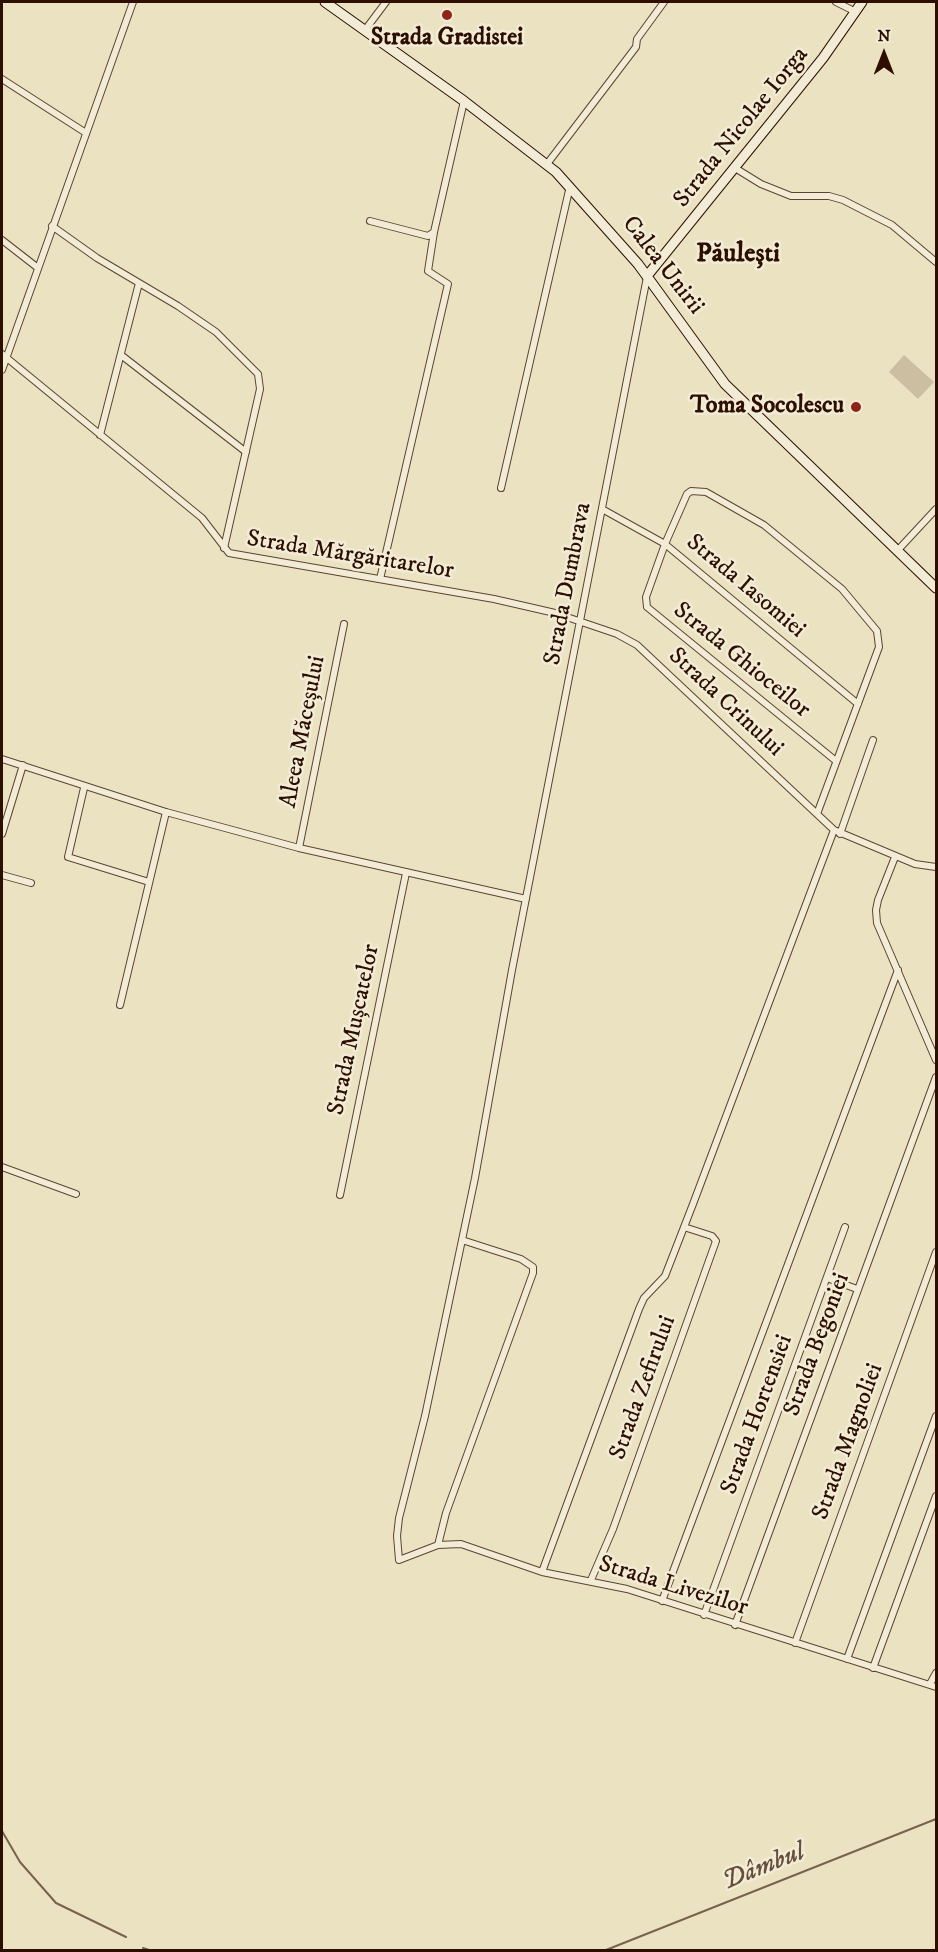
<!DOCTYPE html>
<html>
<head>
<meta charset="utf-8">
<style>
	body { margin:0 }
	#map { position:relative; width:938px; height:1952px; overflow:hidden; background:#ebe2c2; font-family:"IM FELL DW Pica",serif }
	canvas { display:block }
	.frame { position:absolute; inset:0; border:3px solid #2d0f00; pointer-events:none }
	.north { position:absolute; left:854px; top:24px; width:60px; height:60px; -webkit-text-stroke:4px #f2ecd7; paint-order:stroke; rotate:0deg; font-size:16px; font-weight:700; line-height:24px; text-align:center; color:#2d0f00 }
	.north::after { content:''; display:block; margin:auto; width:21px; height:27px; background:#2d0f00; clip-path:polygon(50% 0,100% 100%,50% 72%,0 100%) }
</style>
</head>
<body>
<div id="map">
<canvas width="938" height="1952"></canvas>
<div class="frame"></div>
<div class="north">N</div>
</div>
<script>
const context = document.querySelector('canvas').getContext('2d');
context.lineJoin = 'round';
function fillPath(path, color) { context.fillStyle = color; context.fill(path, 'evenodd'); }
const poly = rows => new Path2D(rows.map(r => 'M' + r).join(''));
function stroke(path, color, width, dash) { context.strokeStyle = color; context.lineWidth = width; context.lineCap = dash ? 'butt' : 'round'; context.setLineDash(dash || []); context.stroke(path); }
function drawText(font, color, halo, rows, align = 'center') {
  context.font = font + ' "IM FELL DW Pica",serif'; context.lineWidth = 5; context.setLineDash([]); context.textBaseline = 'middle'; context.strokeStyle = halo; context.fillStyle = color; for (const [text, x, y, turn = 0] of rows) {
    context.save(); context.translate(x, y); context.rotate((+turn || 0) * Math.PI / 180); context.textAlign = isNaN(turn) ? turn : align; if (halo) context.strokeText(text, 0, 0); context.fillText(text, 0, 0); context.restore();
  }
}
const green = poly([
	[904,355,934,382,918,399,889,372]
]);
const stream = poly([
	[2,1831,20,1862,56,1903,126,1937],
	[143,1948,149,1950],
	[606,1950,936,1819]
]);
const street = poly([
	[836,2,856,12],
	[365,30,386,2],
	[2,79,86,133],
	[547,164,636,47,637,39,664,2],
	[735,168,761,184,791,196,829,196,843,200,892,225,936,262],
	[370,221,428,236,434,232,464,101],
	[52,226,97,258,178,306,216,332,258,374,260,389,224,548],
	[2,240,38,268],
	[647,277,512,970,475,1178,425,1416,399,1518,397,1536,399,1560,438,1545,461,1544,542,1572,627,1589,936,1687],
	[2,354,202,518,229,553,494,599,555,613,617,634,637,645,834,830,915,864,936,867],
	[121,355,246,452],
	[2,370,133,2],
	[100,435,139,283],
	[501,488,570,186],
	[602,509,665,544,858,704],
	[898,550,936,509],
	[380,579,448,284,428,271,434,232],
	[2,759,166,812,299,848,526,899],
	[84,788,68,857,149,882],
	[817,814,879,647,877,631,842,589,764,525,706,492,691,491,687,494,665,544,646,597,647,607,836,761],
	[2,834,23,765],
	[840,834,873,740],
	[299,848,344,624],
	[895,857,878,900,876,910,877,923,936,1060],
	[2,875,31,883],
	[120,1005,166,812],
	[2,1167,76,1194],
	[340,1195,406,873],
	[827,1278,857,1289],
	[438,1545,446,1513,533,1273,533,1267,521,1259,462,1240],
	[542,1572,639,1309,644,1298,665,1276,693,1204,834,830],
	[591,1580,613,1529,716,1241,712,1236,684,1227],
	[662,1601,898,970],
	[704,1615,845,1227],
	[735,1625,936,1077],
	[795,1643,936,1252],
	[847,1659,936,1416],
	[873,1668,936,1496],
	[930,1684,936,1673]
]);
const secondary = poly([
	[325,2,464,101,556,172,638,264,725,384,936,588],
	[647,276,823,58,862,2]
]);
const markers = [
	[447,15,6,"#8f2418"],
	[856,407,6,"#8f2418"]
];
const poiNames = [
	["Strada Gradistei",447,39],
	["Toma Socolescu",844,407,"right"]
];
const streetNames = [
	["Strada Nicolae Iorga",742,128,-51],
	["Calea Unirii",662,266,52],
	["Strada Mărgăritarelor",350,556,9],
	["Strada Dumbrava",569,584,-79],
	["Strada Iasomiei",745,587,40],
	["Strada Ghioceilor",741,661,39],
	["Strada Crinului",725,703,43],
	["Aleea Măceșului",304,732,-79],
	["Strada Mușcatelor",355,1030,-78],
	["Strada Begoniei",818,1345,-70],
	["Strada Zefirului",644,1388,-70],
	["Strada Hortensiei",758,1415,-70],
	["Strada Magnoliei",849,1442,-70],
	["Strada Livezilor",673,1587,17]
];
const waterNames = [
	["Dâmbul",764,1868,-22]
];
const quarterNames = [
	["Păulești",738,255]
];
fillPath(green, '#cbbea1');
stroke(stream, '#78624d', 2);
stroke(street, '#5c4430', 8);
stroke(secondary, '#2d0f00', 11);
stroke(street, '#f2ecd7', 6);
stroke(secondary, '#f2ecd7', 9);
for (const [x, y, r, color] of markers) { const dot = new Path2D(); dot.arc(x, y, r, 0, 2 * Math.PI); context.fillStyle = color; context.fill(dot); stroke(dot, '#f2ecd7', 2); }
drawText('bold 24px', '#2d0f00', '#f2ecd7', poiNames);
drawText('24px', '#2d0f00', '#f2ecd7', streetNames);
drawText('italic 26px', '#654e3a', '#f2ecd7', waterNames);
drawText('bold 27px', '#2d0f00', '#f2ecd7', quarterNames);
</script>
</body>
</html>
